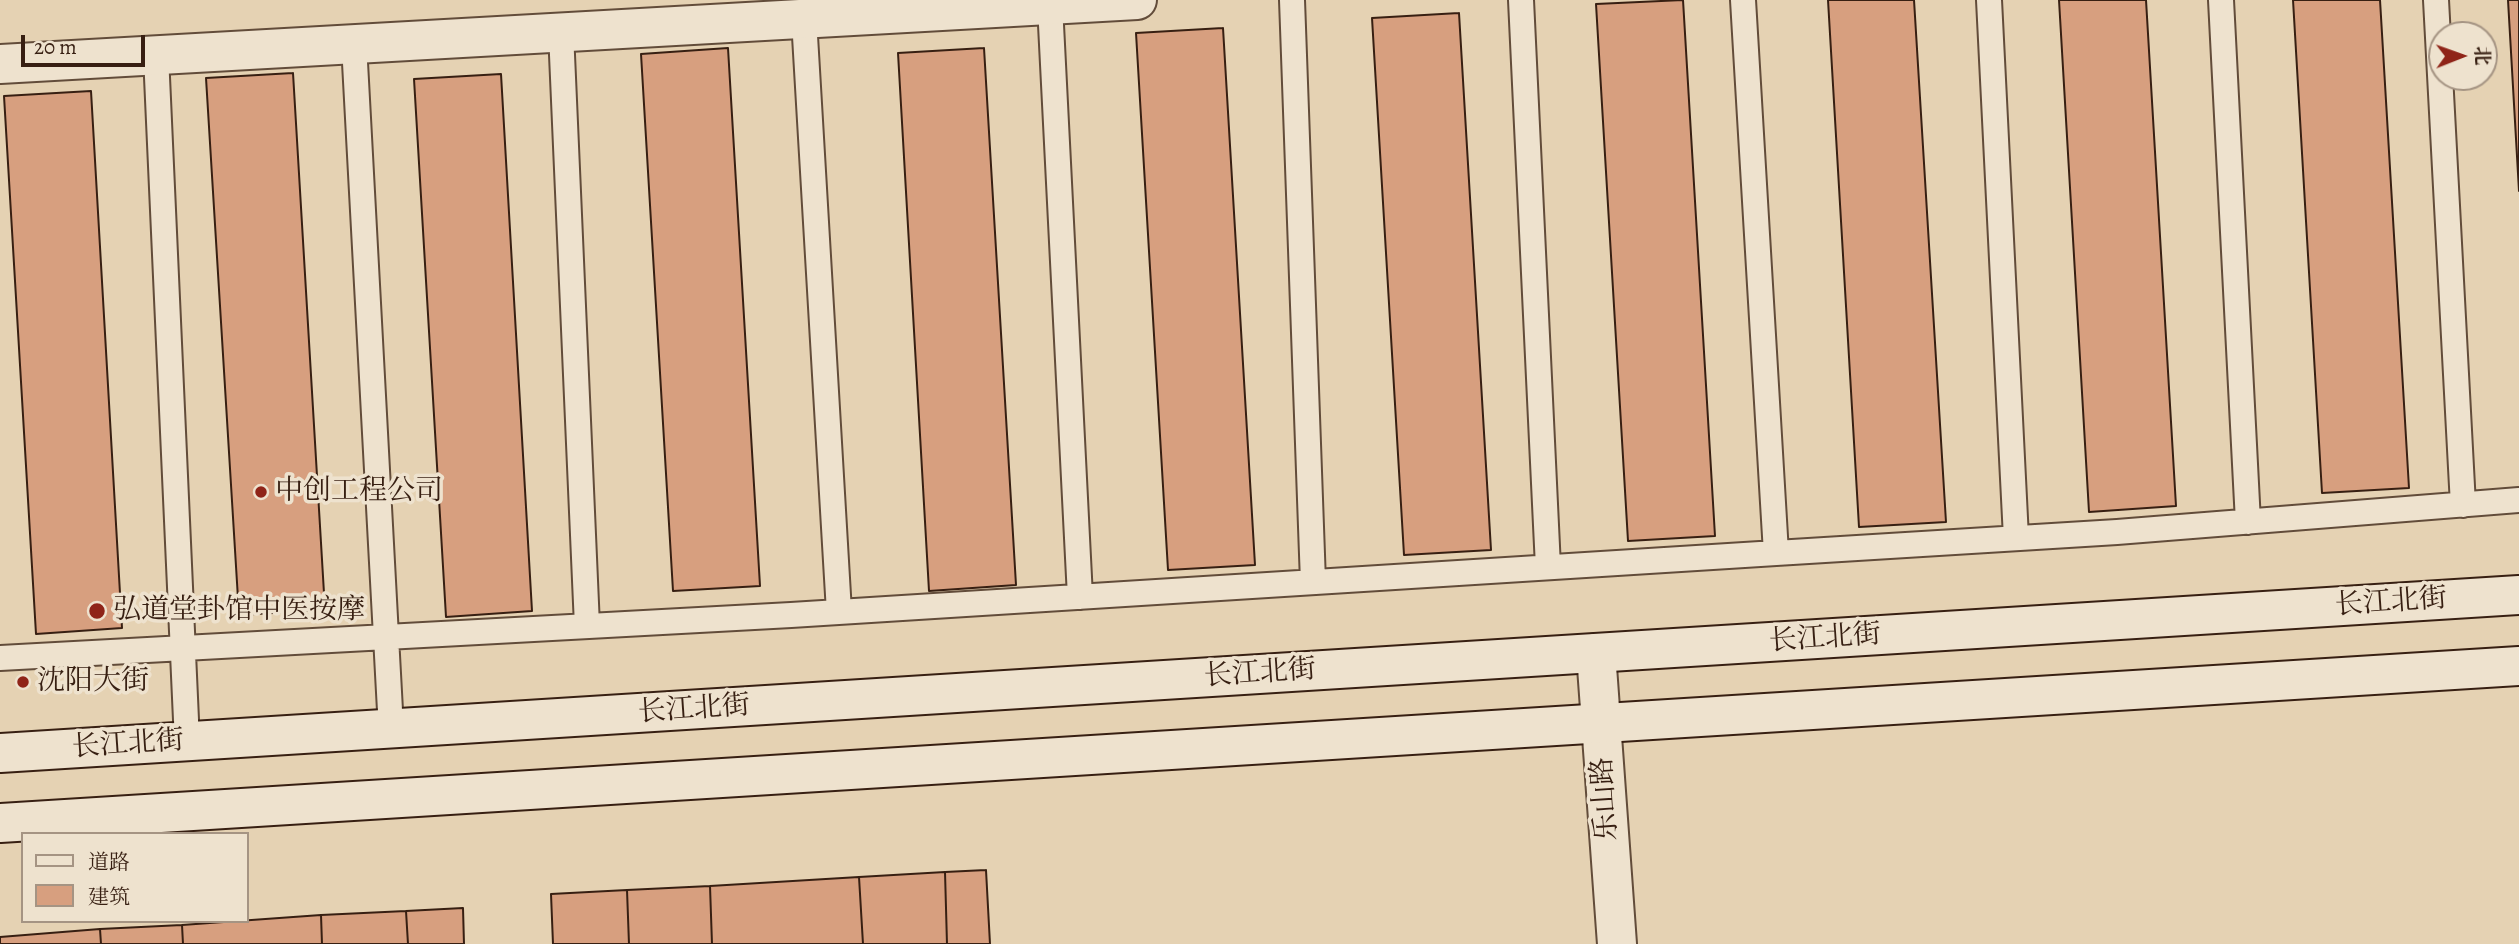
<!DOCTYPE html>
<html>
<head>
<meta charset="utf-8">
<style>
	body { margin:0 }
	#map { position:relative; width:2519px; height:944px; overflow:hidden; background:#e5d2b3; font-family:Alegreya,"Noto Serif SC",serif }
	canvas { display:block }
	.legend { position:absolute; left:21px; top:832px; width:228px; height:91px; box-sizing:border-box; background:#eee2ce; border:2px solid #a59483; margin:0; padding:9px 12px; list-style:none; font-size:21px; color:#371f12 }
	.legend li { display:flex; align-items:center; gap:14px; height:35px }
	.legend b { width:35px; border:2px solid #a59483 }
	.north { position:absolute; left:2428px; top:21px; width:70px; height:70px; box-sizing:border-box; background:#eee2ce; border:2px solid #a59483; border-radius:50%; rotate:89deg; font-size:19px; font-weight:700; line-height:28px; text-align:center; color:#371f12 }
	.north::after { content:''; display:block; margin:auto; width:24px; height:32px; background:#8f2418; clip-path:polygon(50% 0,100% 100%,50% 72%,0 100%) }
	.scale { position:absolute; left:21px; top:35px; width:124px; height:32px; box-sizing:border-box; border:4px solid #371f12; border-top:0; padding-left:9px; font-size:21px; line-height:24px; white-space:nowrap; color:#371f12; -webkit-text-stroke:5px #eee2ce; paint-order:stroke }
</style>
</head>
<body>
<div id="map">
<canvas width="2519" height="944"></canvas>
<ul class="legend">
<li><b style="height:9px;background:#eee2ce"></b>道路</li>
<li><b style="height:19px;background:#d79f7f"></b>建筑</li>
</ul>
<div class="north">北</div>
<div class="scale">20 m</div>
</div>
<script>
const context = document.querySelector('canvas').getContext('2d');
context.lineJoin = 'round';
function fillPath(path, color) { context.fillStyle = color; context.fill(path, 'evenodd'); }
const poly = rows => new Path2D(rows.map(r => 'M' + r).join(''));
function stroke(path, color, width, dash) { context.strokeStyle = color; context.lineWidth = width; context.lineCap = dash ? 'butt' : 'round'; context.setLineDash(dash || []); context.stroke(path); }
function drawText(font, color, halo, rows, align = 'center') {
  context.font = font + ' Alegreya,"Noto Serif SC",serif'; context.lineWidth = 7; context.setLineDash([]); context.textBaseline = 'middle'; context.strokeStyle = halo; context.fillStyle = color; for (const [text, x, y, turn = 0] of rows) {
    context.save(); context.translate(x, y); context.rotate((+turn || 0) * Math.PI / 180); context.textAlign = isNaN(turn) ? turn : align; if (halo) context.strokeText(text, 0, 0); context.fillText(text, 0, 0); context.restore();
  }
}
const building = poly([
	[1683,0,1715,536,1628,541,1596,4,1683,0],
	[1828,0,1914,0,1946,522,1859,527,1828,0],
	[2059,0,2146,0,2176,506,2089,512,2059,0],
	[2293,0,2380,0,2409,488,2322,493,2293,0],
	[2508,0,2519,0,2519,191,2508,0],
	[1459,13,1491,550,1404,555,1372,18,1459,13],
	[1223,28,1255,565,1168,570,1136,33,1223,28],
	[728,48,760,586,673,591,641,54,728,48],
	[984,48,1016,585,929,591,898,53,984,48],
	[293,73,325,610,239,615,206,78,293,73],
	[501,74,532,611,446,617,414,79,501,74],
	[91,91,122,628,36,634,4,96,91,91],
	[986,870,990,944,947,944,945,872,986,870],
	[945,872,947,944,863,944,859,877,945,872],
	[859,877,863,944,712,944,710,886,859,877],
	[710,886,712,944,629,944,627,890,710,886],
	[627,890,629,944,553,944,551,894,627,890],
	[463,908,464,944,408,944,406,911,463,908],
	[406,911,408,944,322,944,321,915,406,911],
	[321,915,322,944,183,944,182,925,321,915],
	[182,925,183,944,101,944,100,929,182,925],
	[100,929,101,944,0,944,0,937,100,929]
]);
const service = poly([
	[1292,0,1313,582],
	[1521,0,1548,567],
	[1743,0,1776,553],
	[1989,0,2016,538],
	[2221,0,2248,522],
	[2436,0,2463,505],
	[1050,5,1080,597],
	[804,19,839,612],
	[561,32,587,626],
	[354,44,391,729],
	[156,55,187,742],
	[0,658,791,615,1776,553,2117,532,2519,500]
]);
const minor = poly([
	[0,64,1137,0]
]);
const tertiary = poly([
	[1596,653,1617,944]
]);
const secondary = poly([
	[0,753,2519,595],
	[0,823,2519,666]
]);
const markers = [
	[261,492,7,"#8f2418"],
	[97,611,9,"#8f2418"],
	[23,682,7,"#8f2418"]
];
const poiNames = [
	["中创工程公司",275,492],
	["弘道堂卦馆中医按摩",113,611],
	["沈阳大街",37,682]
];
const streetNames = [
	["长江北街",2391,603,-4],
	["长江北街",1825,639,-4],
	["长江北街",1260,674,-4],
	["长江北街",694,710,-4],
	["长江北街",128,745,-4],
	["乐山路",1606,799,-94]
];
fillPath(building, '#d79f7f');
stroke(building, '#371f12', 2);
stroke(service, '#624c3a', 28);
stroke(minor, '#624c3a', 42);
stroke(tertiary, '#624c3a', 42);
stroke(secondary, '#371f12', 42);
stroke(service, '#eee2ce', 24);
stroke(minor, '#eee2ce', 38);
stroke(tertiary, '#eee2ce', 38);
stroke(secondary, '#eee2ce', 38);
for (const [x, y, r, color] of markers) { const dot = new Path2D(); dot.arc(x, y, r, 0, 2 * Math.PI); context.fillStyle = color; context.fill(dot); stroke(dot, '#eee2ce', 2.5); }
drawText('28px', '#371f12', '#eee2ce', poiNames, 'left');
drawText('28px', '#371f12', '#eee2ce', streetNames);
</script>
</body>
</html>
